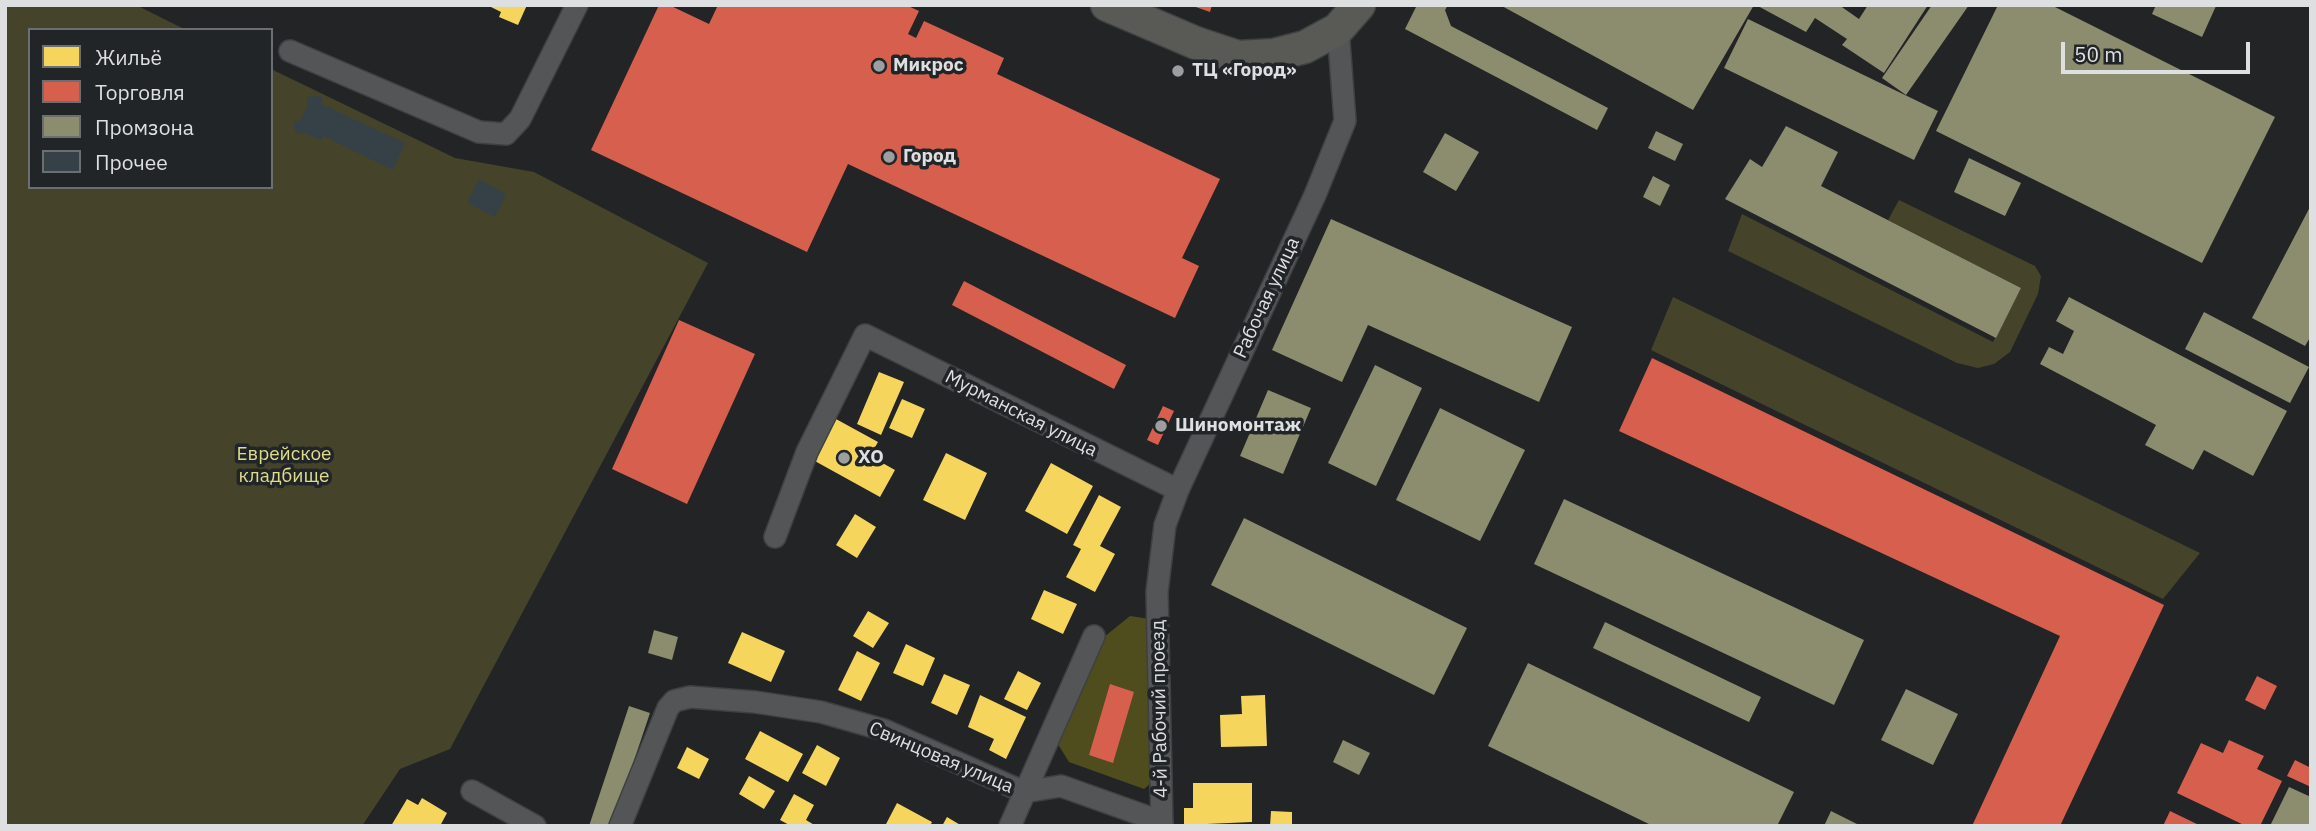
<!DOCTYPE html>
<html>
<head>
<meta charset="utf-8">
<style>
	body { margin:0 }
	#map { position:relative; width:2316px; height:831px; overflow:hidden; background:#222426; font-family:"IBM Plex Sans",sans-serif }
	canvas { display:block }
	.frame { position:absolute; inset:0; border:7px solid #dddfe1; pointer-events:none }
	.legend { position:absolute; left:28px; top:28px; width:245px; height:161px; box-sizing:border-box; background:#212527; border:2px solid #6c6f71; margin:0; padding:9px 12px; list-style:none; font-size:21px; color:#dddfe1 }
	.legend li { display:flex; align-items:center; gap:14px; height:35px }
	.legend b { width:35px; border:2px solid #6c6f71 }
	.scale { position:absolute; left:2061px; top:42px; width:189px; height:32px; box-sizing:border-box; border:4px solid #dddfe1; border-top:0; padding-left:9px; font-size:21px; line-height:24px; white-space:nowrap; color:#dddfe1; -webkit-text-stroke:5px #212527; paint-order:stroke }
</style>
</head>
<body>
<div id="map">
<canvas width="2316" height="831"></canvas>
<div class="frame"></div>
<ul class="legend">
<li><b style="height:19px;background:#f6d55c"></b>Жильё</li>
<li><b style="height:19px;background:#d6604d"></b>Торговля</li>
<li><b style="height:19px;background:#8c8c6e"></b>Промзона</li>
<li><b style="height:19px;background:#364047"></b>Прочее</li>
</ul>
<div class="scale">50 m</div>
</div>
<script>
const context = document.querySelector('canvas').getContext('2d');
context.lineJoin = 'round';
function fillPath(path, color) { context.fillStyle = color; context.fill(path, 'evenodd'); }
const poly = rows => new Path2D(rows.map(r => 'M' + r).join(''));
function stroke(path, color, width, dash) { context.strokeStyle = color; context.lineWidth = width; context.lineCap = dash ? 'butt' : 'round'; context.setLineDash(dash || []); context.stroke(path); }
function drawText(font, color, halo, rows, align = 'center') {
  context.font = font + ' "IBM Plex Sans",sans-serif'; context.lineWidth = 7; context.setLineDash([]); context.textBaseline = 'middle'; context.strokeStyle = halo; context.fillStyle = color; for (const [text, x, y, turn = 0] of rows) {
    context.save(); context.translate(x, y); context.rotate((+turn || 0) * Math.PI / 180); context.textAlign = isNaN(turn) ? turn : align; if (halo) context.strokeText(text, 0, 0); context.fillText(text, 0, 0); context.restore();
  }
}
const green = poly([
	[5,5,136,5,186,30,30,30,30,187,271,187,271,69,455,158,534,172,708,263,450,749,400,769,362,826,5,826],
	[1899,200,2035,266,2041,276,2038,294,2010,352,1994,364,1978,368,1957,363,1728,251,1742,214,1993,342,2021,288,1888,220],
	[1673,297,2200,553,2163,599,1651,350]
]);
const forest = poly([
	[1130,616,1150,619,1151,783,1144,789,1069,762,1056,741,1099,641]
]);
const homes = poly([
	[487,5,527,5,518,25,499,17,501,12],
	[879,372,904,382,881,435,857,424],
	[902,399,925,409,912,438,889,428],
	[836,419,878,442,870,456,895,470,880,497,813,460],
	[946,453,987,473,965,520,923,500],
	[1051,463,1093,486,1067,534,1025,511],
	[1099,495,1121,507,1100,546,1115,554,1095,592,1066,577,1081,549,1073,545],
	[855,514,876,527,857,558,836,545],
	[1044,590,1077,604,1063,634,1031,619],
	[868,611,889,623,873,648,853,636],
	[742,632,785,651,771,682,728,663],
	[906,644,935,658,923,686,893,673],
	[857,651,880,663,861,701,838,690],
	[1018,671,1041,683,1027,710,1004,699],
	[944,674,970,685,957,715,931,703],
	[980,695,1026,717,1006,759,989,750,994,739,968,727],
	[1265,695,1267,746,1221,747,1220,715,1242,714,1241,696],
	[760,731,803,754,788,782,745,759],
	[817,745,840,758,826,786,802,773],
	[687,747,709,759,699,779,677,768],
	[749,776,775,791,764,809,739,794],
	[1193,783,1252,783,1252,822,1184,825,1184,808,1193,808],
	[794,794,814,805,806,820,816,826,791,826,780,820],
	[422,798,447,813,440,826,391,826,407,799,418,805],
	[897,803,932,822,930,826,885,826],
	[1271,811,1292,812,1292,826,1270,826],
	[947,817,962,826,942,826]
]);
const shops = poly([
	[659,5,669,5,709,24,718,5,906,5,919,11,908,34,916,38,924,21,1004,58,997,74,1220,179,1182,258,1199,266,1175,318,848,164,807,252,591,150],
	[1190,5,1212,5,1210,12],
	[964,281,1126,365,1114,389,952,305],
	[679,320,755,354,687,504,612,469],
	[1652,358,2164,605,2060,826,1972,826,2060,636,1619,431],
	[1163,406,1174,411,1158,445,1147,440],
	[2257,676,2277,686,2265,710,2245,700],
	[1110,684,1134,692,1113,763,1089,755],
	[2229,740,2264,756,2257,769,2282,781,2260,826,2246,826,2177,793,2201,743,2223,753],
	[2295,760,2311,768,2311,787,2287,776],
	[2170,811,2201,826,2163,826]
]);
const industry = poly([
	[1417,5,1448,5,1445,10,1451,26,1608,108,1597,130,1405,29],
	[1500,5,1754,5,1693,110],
	[1756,5,1839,5,1859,19,1868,5,1928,5,1884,73,1842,45,1847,39,1815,18,1806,32],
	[1932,5,1969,5,1906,95,1882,78],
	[1998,5,2051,5,2275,117,2202,263,1936,131],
	[2156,5,2214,5,2216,6,2202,37,2152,14],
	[1748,19,1938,111,1914,160,1724,68],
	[1786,126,1838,152,1821,186,2021,288,1996,338,1725,199,1750,159,1762,167],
	[1656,131,1683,144,1675,161,1648,148],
	[1445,133,1479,152,1456,191,1423,172],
	[1969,158,2021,183,2005,216,1954,192],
	[1653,176,1670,185,1660,206,1643,197],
	[2311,205,2311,336,2305,346,2252,318],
	[1331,219,1572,327,1539,402,1368,325,1342,382,1272,350],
	[2069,297,2287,411,2253,476,2204,450,2193,470,2145,445,2156,425,2040,364,2049,347,2063,354,2074,331,2056,321],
	[2204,312,2309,367,2290,403,2185,349],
	[1375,365,1422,388,1376,486,1328,463],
	[1268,390,1311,408,1283,474,1240,456],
	[1440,408,1525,450,1480,541,1396,500],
	[1564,499,1864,640,1834,705,1534,564],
	[1244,518,1467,628,1434,695,1211,585],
	[1605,622,1761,697,1749,722,1593,648],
	[654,630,678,637,672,660,648,653],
	[1528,663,1794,792,1777,826,1653,826,1488,746],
	[1906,689,1958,714,1933,765,1881,740],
	[629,706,650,713,612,826,589,826],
	[1343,740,1370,753,1359,775,1333,762],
	[2289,787,2311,797,2311,826,2270,826],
	[1831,811,1861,826,1824,826]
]);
const building = poly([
	[321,96,321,104,405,143,393,170,323,136,321,141,303,132,296,134,293,122,300,121,308,105,307,97],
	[479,179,506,194,495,217,467,203]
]);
const minor = poly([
	[290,51,479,132,506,134,520,119,577,5],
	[775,537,807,452,865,335,1178,490],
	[472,791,535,826],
	[620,826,668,708,674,701,690,697,755,702,821,712,884,730,1024,792,1061,786,1162,822],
	[1010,826,1094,636],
	[1162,826,1157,592,1165,525,1178,490,1315,195,1345,121,1338,29]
]);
const primary = poly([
	[1107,5,1196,43,1238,57,1274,55,1305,47,1338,29,1359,5]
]);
const markers = [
	[879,66,7,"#9c9ea0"],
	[1178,71,7,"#9c9ea0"],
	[889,157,7,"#9c9ea0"],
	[1161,426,7,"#9c9ea0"],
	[844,458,7,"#9c9ea0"]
];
const poiNames = [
	["Микрос",893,66],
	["ТЦ «Город»",1192,71],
	["Город",903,157],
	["Шиномонтаж",1175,426],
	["ХО",858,458]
];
const streetNames = [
	["Рабочая улица",1267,298,-65],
	["Мурманская улица",1021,414,27],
	["4-й Рабочий проезд",1160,709,-91],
	["Свинцовая улица",941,758,23]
];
const parkNames = [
	["Еврейское",284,455],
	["кладбище",284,477]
];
fillPath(green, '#45442b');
fillPath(forest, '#4f4d1d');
fillPath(homes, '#f6d55c');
fillPath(shops, '#d6604d');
fillPath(industry, '#8c8c6e');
fillPath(building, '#364047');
stroke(minor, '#3e4041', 24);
stroke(primary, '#3e4041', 35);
stroke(minor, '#535557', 21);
stroke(primary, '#595a56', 32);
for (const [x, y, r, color] of markers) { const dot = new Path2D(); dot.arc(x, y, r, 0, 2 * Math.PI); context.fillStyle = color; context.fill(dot); stroke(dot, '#212527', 2.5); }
drawText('bold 19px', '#dddfe1', '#212527', poiNames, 'left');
drawText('19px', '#dddfe1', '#212527', streetNames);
drawText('19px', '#e0dc89', '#212527', parkNames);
</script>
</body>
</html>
